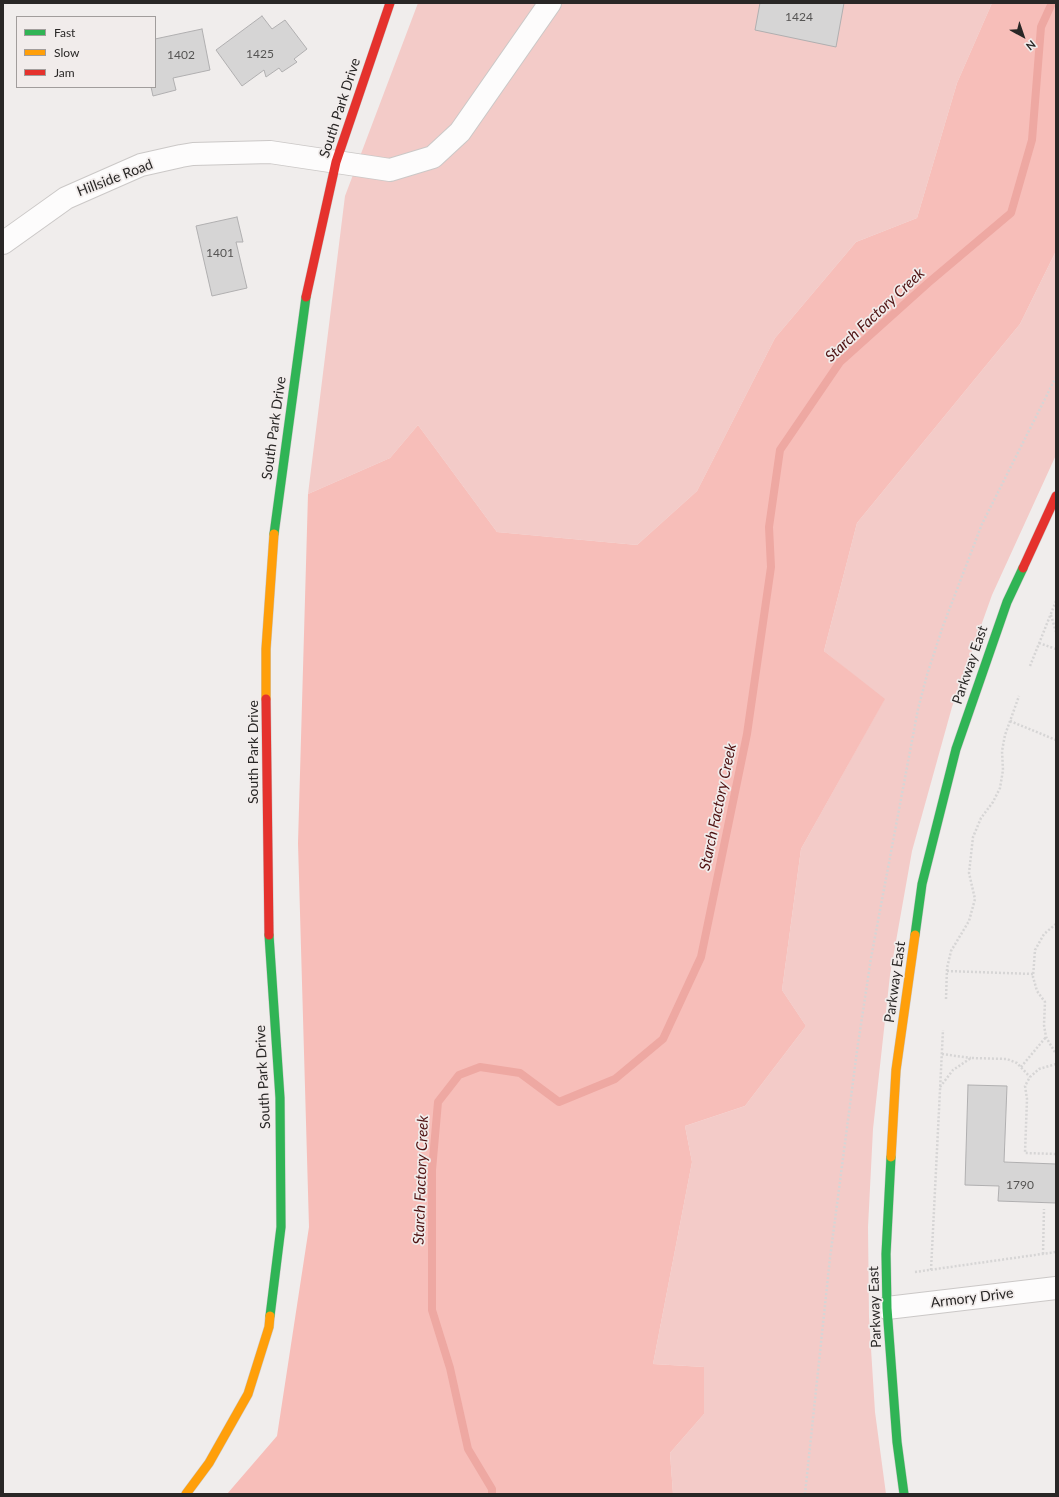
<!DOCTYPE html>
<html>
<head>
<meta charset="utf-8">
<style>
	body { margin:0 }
	#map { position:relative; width:1059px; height:1497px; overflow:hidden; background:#f0edec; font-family:Lato,sans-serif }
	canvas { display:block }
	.frame { position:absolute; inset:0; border:4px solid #292726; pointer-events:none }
	.legend { position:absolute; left:16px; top:16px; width:140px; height:72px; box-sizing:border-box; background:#f1eceb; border:1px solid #a19d9c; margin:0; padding:5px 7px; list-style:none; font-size:12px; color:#292726 }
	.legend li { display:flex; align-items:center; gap:8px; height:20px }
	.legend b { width:20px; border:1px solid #a19d9c }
	.north { position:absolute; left:1003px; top:16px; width:40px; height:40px; -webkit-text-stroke:3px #f1eceb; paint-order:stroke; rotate:140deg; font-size:11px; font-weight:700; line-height:16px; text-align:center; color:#292726 }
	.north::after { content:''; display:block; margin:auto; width:14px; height:18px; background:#292726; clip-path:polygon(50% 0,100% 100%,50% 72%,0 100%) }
</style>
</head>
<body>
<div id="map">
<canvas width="1059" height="1497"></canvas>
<div class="frame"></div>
<ul class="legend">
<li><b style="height:5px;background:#30b455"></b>Fast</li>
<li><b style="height:5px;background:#ff9f0a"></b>Slow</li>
<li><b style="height:5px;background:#e5322d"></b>Jam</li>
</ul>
<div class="north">N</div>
</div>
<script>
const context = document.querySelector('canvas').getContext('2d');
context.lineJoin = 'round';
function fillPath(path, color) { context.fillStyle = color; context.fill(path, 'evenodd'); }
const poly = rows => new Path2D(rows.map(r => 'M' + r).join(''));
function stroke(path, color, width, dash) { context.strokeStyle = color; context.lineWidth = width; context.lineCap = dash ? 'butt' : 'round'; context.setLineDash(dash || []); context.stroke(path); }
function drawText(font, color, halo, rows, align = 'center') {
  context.font = font + ' Lato,sans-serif'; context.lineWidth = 3.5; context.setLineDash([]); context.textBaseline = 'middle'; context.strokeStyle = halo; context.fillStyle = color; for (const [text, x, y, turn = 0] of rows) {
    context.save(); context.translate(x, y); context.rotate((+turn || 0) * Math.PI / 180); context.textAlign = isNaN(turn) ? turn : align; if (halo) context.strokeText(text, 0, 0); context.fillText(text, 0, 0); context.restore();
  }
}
const green = poly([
	[418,3,992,3,957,83,917,218,856,242,775,338,697,491,637,545,497,532,418,425,390,458,308,494,345,196],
	[1056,251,1056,455,992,595,952,707,912,851,890,975,873,1129,868,1227,869,1317,875,1412,886,1494,673,1494,670,1453,704,1414,704,1367,653,1364,692,1162,685,1126,745,1106,806,1026,782,990,801,849,884,700,824,651,857,523,1020,324]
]);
const forest = poly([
	[992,3,1056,3,1056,251,1020,324,857,523,824,651,885,699,801,849,782,990,806,1026,745,1106,685,1126,692,1162,653,1364,704,1367,704,1414,670,1453,673,1494,227,1494,277,1436,309,1227,298,843,308,494,390,458,418,425,497,532,637,545,697,491,775,338,856,242,917,218,957,83]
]);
const stream = poly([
	[492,1494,492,1489,468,1449,450,1368,432,1310,432,1170,438,1102,459,1075,480,1067,520,1073,559,1102,615,1079,663,1039,701,957,747,734,771,567,769,527,780,450,840,362,928,283,1011,213,1032,140,1041,27,1052,3]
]);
const building = poly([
	[760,3,844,3,836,47,755,30,760,3],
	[262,16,272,29,285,20,307,49,294,59,297,62,282,72,279,68,266,77,264,70,242,86,216,50,262,16],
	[202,29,210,70,173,78,176,90,153,96,151,87,155,87,155,39,202,29],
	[237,217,243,242,236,242,247,288,212,296,196,226,237,217],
	[968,1085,1007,1086,1004,1162,1056,1164,1056,1203,998,1201,999,1186,965,1185,968,1085]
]);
const path = poly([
	[1051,615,1056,632],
	[1039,643,1056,649],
	[1030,666,1056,601],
	[1010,721,1056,740],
	[1056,924,1044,934,1035,950,1033,977,1037,991,1045,1002,1044,1025,1046,1037,1056,1054],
	[947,971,1033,974],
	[946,999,947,968,951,951,969,921,975,899,969,873,973,837,981,818,993,802,1000,788,1003,770,1002,751,1005,735,1019,696],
	[942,1054,971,1058],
	[1056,1064,1039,1069,1030,1077,1025,1086,1027,1099,1025,1153,1056,1154],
	[1021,1067,1046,1037],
	[940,1087,953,1070,971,1058,1007,1059,1017,1063,1030,1077],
	[1043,1254,1044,1209],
	[931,1270,943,1030],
	[915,1272,1056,1252],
	[805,1494,830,1258,857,1051,871,958,918,709,927,675,943,626,982,524,1056,377]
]);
const street = poly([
	[3,243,66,198,141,165,181,156,193,154,270,152,390,170,433,157,460,132,550,3],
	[887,1308,1056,1288]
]);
const fast = poly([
	[274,534,306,297],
	[269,935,280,1098,281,1227,270,1316],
	[915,935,922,884,956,749,1007,602,1023,568],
	[891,1157,886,1254,887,1308,897,1442,904,1494]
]);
const slow = poly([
	[266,699,266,649,274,534],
	[891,1157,896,1070,915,935],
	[186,1494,209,1463,248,1394,269,1327,270,1316]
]);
const jam = poly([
	[306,297,336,162,390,3],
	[1023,568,1056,496],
	[266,699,269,935]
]);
const numberNames = [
	["1424",799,17],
	["1425",260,54],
	["1402",181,55],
	["1401",220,253],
	["1790",1020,1185]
];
const streetNames = [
	["South Park Drive",340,108,-72],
	["Hillside Road",115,178,-21],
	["South Park Drive",274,428,-82],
	["Parkway East",970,665,-71],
	["South Park Drive",253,752,-90],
	["Parkway East",895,982,-82],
	["South Park Drive",263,1077,-93],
	["Armory Drive",972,1298,-7],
	["Parkway East",875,1307,-92]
];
const waterNames = [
	["Starch Factory Creek",875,315,-43],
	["Starch Factory Creek",718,807,-78],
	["Starch Factory Creek",421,1180,-88]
];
fillPath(green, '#f3cbc8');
fillPath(forest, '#f7beb9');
stroke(stream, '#eea8a2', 8);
fillPath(building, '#d6d5d5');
stroke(building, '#b0afb0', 1);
stroke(street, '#cbc8c7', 24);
stroke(fast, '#cbc8c7', 10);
stroke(slow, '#cbc8c7', 10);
stroke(jam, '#cbc8c7', 10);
stroke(path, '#d6d5d5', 2.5, [2, 2]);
stroke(street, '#fdfcfc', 22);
stroke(fast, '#30b455', 9);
stroke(slow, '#ff9f0a', 9);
stroke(jam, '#e5322d', 9);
drawText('12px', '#555453', null, numberNames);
drawText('14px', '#292726', '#f1eceb', streetNames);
drawText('italic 15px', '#4e1111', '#f1eceb', waterNames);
</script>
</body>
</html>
